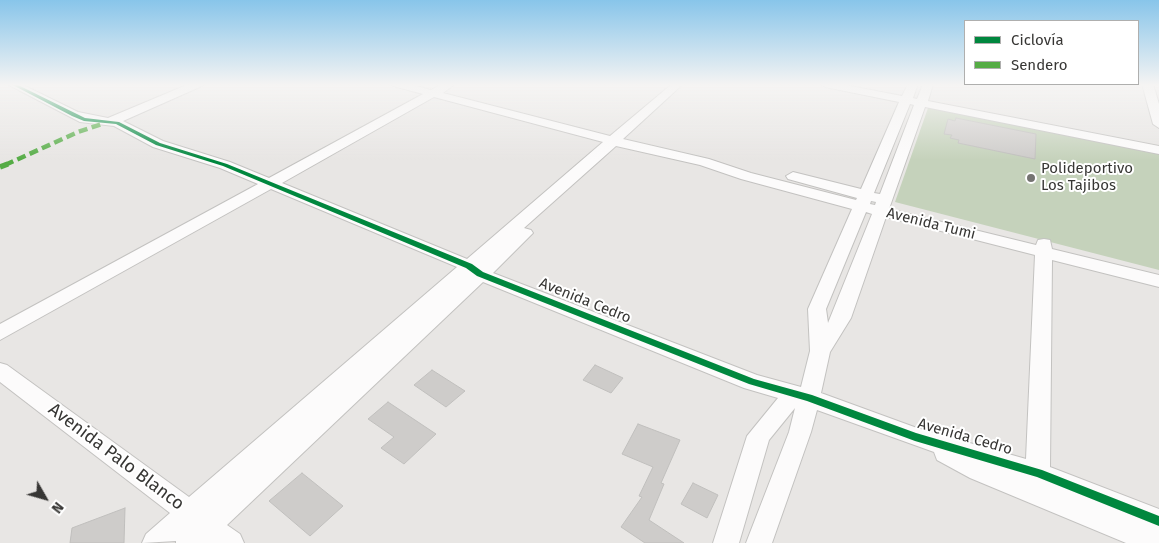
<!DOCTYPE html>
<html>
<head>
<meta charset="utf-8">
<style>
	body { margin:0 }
	#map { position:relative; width:1159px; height:543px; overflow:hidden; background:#e8e6e4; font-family:"Fira Sans",sans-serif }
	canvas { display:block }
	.legend { position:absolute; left:964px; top:20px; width:175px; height:65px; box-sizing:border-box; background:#fff; border:1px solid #afafae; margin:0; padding:6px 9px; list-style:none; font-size:15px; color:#373634 }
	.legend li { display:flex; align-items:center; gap:10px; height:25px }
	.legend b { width:25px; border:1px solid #afafae }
	.north { position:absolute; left:20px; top:473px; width:50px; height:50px; -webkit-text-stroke:4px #fff; paint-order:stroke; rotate:128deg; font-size:14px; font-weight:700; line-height:20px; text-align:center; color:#373634 }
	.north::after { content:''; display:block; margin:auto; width:18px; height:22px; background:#373634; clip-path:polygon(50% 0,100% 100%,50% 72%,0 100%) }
</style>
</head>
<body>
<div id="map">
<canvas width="1159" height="543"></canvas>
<ul class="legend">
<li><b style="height:6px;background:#00873e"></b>Ciclovía</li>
<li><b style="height:6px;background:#55ac45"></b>Sendero</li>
</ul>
<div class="north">N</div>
</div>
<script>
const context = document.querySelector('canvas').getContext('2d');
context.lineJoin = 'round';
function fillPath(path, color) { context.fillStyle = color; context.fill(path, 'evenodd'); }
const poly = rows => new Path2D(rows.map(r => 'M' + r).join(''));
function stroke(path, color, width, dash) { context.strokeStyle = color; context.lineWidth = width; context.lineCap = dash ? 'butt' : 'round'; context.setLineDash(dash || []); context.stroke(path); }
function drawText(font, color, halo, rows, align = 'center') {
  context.font = font + ' "Fira Sans",sans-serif'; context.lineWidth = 4; context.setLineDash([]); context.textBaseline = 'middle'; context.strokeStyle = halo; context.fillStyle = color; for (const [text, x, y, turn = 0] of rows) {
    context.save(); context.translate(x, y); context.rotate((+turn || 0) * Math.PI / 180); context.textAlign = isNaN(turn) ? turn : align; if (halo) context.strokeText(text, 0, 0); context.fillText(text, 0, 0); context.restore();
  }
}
const green = poly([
	[928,108,1159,154,1159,270,895,202]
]);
const building = poly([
	[956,118,1036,134,1035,159,958,143,959,140,950,138,952,135,944,134,948,119,955,121,956,118],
	[595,365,623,378,611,393,583,380,595,365],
	[432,370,465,391,446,407,414,385,432,370],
	[388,402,436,434,404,464,381,448,394,437,368,419,388,402],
	[638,424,680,440,661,483,664,484,649,520,684,543,645,543,621,527,642,497,639,496,653,467,622,454,638,424],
	[302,473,343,506,310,536,269,501,302,473],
	[693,483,718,495,707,518,681,504,693,483],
	[125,508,124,543,70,543,72,528,125,508]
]);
const minor = poly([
	[7,84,21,84,78,112,108,118,189,84,203,84,202,86,123,121,163,141,230,162,269,178,423,94,393,86,392,84,409,84,431,90,442,84,455,84,443,93,610,136,672,84,683,84,623,139,709,159,751,173,856,200,857,198,788,179,786,176,793,172,861,189,899,102,825,87,820,84,840,84,902,96,908,84,918,84,913,98,917,99,923,84,933,84,928,101,1159,146,1159,154,925,107,889,209,1036,245,1038,240,1044,239,1050,240,1052,249,1159,275,1159,287,1052,260,1050,467,1159,509,1159,543,1126,543,970,478,937,460,934,452,817,410,811,432,772,543,746,543,789,432,795,408,769,440,739,543,713,543,747,436,778,398,744,388,483,282,227,525,240,534,244,543,176,543,176,541,142,543,146,534,170,513,0,382,0,363,7,365,189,497,457,267,271,189,0,340,0,324,258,184,220,168,153,147,114,126,80,122,7,84],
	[434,97,603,142,467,259,282,183,434,97],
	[910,104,914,105,880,194,874,193,910,104],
	[616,146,700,165,741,179,852,209,808,309,810,351,801,387,757,375,493,273,533,233,531,230,524,228,616,146],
	[871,201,876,202,875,205,870,204,871,201],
	[866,212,872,214,828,323,826,309,866,212],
	[886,217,1035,255,1026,459,917,428,821,393,830,352,851,318,886,217],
	[1142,84,1153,84,1159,104,1159,128,1153,124,1142,84]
]);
const quietFar1 = poly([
	[5,165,78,132,102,124]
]);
const quiet = poly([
	[0,167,8,164]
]);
const cycleway = poly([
	[11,84,16,84,85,118,119,122,160,143,227,164,472,264,483,272,754,379,812,395,916,433,1042,470,1159,516,1159,526,1037,477,915,441,807,401,749,384,477,276,466,268,223,166,156,145,116,124,84,121,72,116,11,84]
]);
const markers = [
	[1031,178,5,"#757472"]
];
const poiNames = [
	["Polideportivo",1041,169],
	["Los Tajibos",1041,186]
];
const streetNames = [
	["Avenida Tumi",931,224,14],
	["Avenida Cedro",585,301,22],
	["Avenida Cedro",965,437,16]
];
const nearStreetnames = [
	["Avenida Palo Blanco",116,457,37]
];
fillPath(green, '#c5d2bb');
fillPath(building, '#ceccca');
stroke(building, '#c0bfbd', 1);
stroke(minor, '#c3c2c0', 2);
fillPath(minor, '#fcfbfb');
stroke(quietFar1, '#55ac45', 4.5, [9, 4.5]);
stroke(quiet, '#55ac45', 5.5, [11, 5.5]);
fillPath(cycleway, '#00873e');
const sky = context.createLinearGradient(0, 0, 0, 160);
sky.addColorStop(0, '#88c5ea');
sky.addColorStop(0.53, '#f5f4f3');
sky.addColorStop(1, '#f5f4f300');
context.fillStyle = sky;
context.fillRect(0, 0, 1159, 160);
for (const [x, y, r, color] of markers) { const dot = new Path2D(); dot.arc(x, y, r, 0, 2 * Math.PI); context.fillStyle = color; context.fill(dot); stroke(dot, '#fff', 2); }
drawText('15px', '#373634', '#fff', poiNames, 'left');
drawText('15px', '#373634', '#fff', streetNames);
drawText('18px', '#373634', '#fff', nearStreetnames);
</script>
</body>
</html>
